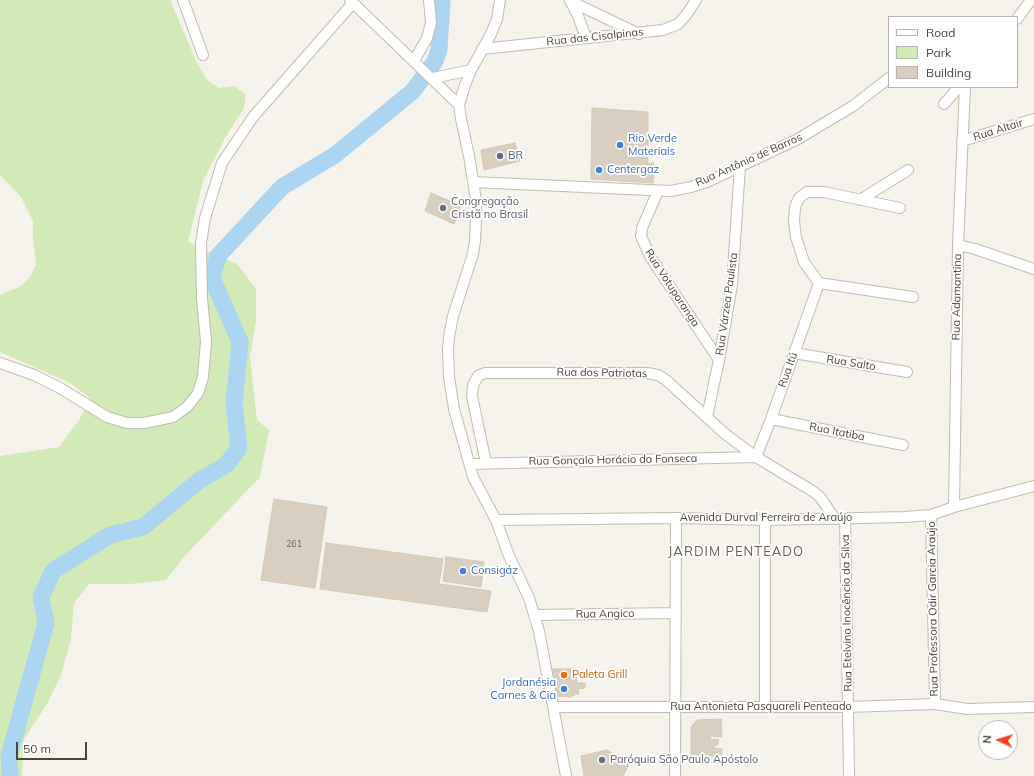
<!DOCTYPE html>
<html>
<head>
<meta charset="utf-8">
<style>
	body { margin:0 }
	#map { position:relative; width:1034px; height:776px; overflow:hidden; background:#f6f3ec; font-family:Mulish,sans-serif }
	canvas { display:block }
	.legend { position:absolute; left:888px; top:16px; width:130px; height:72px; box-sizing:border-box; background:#fff; border:1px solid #b7b4b0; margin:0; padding:5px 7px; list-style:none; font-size:12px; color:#4b4439 }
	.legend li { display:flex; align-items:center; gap:8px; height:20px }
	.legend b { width:20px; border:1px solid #b7b4b0 }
	.north { position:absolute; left:978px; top:720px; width:40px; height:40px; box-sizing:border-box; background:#fff; border:1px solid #b7b4b0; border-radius:50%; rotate:274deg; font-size:11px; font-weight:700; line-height:16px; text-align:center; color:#4b4439 }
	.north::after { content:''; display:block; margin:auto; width:14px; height:18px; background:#fc3f1d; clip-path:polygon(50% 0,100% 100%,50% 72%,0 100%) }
	.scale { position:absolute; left:16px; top:742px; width:71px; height:18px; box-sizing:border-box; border:2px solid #4b4439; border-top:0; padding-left:5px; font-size:12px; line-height:14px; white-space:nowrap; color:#4b4439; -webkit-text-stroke:3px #fff; paint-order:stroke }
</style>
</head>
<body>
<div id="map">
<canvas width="1034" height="776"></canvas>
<ul class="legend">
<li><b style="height:5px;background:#fff"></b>Road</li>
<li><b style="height:11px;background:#d2eab5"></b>Park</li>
<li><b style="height:11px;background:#d8cfc1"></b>Building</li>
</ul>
<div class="north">N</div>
<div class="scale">50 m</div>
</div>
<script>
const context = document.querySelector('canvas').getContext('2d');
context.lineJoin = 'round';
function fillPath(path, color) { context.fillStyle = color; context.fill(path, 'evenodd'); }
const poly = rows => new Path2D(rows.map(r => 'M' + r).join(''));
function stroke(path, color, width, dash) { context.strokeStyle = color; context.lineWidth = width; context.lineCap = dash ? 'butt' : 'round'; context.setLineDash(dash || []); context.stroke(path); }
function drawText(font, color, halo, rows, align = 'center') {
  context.font = font + ' Mulish,sans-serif'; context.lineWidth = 3.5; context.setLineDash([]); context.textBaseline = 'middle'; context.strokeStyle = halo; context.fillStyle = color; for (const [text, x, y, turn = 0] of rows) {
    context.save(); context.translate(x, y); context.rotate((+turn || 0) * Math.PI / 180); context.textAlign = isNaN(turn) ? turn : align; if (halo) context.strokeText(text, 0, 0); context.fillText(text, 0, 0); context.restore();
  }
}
const green = poly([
	[0,0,170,0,198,65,207,80,219,88,234,86,246,94,244,108,225,138,203,181,188,242,237,264,256,289,256,321,250,357,257,420,269,430,260,477,183,558,166,580,130,584,89,584,74,603,71,639,61,675,47,704,24,739,22,776,0,776,0,456,59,447,79,420,91,399,70,383,0,352,0,295,21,286,30,277,36,264,33,241,33,221,21,197,0,175]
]);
const river = poly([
	[10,776,9,756,46,623,41,597,53,571,110,535,143,527,200,480,226,465,239,448,234,404,240,342,212,278,218,256,282,187,335,155,413,91,435,61,439,50,442,0]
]);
const building = poly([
	[592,108,648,112,648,164,654,163,653,183,591,179,592,108],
	[515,143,520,161,484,170,481,150,515,143],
	[431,193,461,206,454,224,425,211,431,193],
	[274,499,327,507,315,588,261,580,274,499],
	[326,543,443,559,439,584,491,591,487,612,320,589,326,543],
	[446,557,484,562,481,587,443,581,446,557],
	[552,669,576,669,577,683,585,683,585,688,578,689,579,694,575,694,575,695,571,696,571,697,555,696,552,669],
	[721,719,722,737,711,736,710,740,718,739,718,745,715,745,714,748,722,749,721,756,691,756,691,727,695,722,697,720,721,719],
	[607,750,629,764,623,776,584,776,581,756,607,750]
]);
const minor = poly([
	[183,0,203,55],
	[350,0,459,105,461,119,469,156,476,200,476,220,475,241,473,254,453,316,449,337,448,350,449,377,454,409,473,477,496,520,509,556,529,598,539,631,566,776],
	[570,0,578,16,586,38],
	[570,1,639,34],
	[1017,19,1031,0],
	[482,49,663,30,678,24,687,14,696,0],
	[414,61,427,38,431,23,429,0],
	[433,78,471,70],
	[944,104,959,87],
	[459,105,465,85,471,70,491,34,497,19,500,0],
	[962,141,1034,119],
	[473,182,671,191,691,187,707,182,798,139,853,106,889,78],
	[658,191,642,228,641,236,644,243,651,258,719,360],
	[860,200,908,170],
	[900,208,824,192,807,192,799,198,795,207,794,221,796,237,804,262,819,283,913,297],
	[958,245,975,249,1034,269],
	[794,353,907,372],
	[0,363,34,375,60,388,107,417,127,423,144,423,173,417,187,407,198,393,203,377,206,342,202,298,201,243,205,218,222,163,253,117,353,3],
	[707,417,719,360,732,285,740,167],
	[771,419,903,445],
	[756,457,771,419,819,283],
	[486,463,472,396,473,385,478,376,485,373,647,373,658,375,666,380,724,433,756,457,814,492,820,497,835,519],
	[470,464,756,457],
	[954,507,958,245,965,87],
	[931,515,935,704],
	[845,518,849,776],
	[496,520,676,518,765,520,905,517,931,515,954,507,1034,486],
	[535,615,676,613],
	[554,707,848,707,935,704,967,709,1034,707],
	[765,707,765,520],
	[675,776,676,518]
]);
const markers = [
	[620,145,4,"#3f7fe0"],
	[500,156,4,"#5c6f8a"],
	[599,170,4,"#3f7fe0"],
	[443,208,4,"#6b7280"],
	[463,571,4,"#3f7fe0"],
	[564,675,4,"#e8710a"],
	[564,689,4,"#3f7fe0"],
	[602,760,4,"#6b7280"]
];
const numberNames = [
	["261",294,544]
];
const streetNames = [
	["Rua das Cisalpinas",595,37,-6],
	["Rua Altair",998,130,-17],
	["Rua Antônio de Barros",749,160,-24],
	["Rua Votuporanga",672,288,57],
	["Rua Adamantina",957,297,-89],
	["Rua Várzea Paulista",727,304,-82],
	["Rua Salto",851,363,9],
	["Rua Itú",788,370,-70],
	["Rua dos Patriotas",602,373,1],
	["Rua Itatiba",837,432,11],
	["Rua Gonçalo Horácio da Fonseca",613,460,-1],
	["Avenida Durval Ferreira de Araújo",766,518],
	["Rua Professora Odir Garcia Araújo",933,609,-91],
	["Rua Etelvino Inocêncio da Silva",847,613,-91],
	["Rua Angico",605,614,-1],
	["Rua Antonieta Pasquareli Penteado",761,707]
];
const shopNames = [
	["Rio Verde",628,139],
	["Materiais",628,152],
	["Centergaz",607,170],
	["Consigáz",471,571],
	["Jordanésia",556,683,"right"],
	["Carnes & Cia",556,696,"right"]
];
const serviceNames = [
	["BR",508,156]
];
const worshipNames = [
	["Congregação",451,202],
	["Cristã no Brasil",451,215],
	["Paróquia São Paulo Apóstolo",610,760]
];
const foodNames = [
	["Paleta Grill",572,675]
];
const quarterNames = [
	["JARDIM PENTEADO",736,552]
];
fillPath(green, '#d2eab5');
stroke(river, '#a9d4f2', 17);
fillPath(building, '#d8cfc1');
stroke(building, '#d3c7b4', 1);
stroke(minor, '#c2bbae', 12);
stroke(minor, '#fff', 10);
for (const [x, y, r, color] of markers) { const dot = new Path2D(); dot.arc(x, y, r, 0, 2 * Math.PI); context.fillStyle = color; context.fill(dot); stroke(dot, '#fff', 1.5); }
drawText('9px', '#6e675b', null, numberNames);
drawText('11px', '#4b4439', '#fff', streetNames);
drawText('11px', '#366cbe', '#fff', shopNames, 'left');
drawText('11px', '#4e5e75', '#fff', serviceNames, 'left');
drawText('11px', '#5b616d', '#fff', worshipNames, 'left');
drawText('11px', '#c56008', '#fff', foodNames, 'left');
context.letterSpacing = '1px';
drawText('13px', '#6e6250', '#fff', quarterNames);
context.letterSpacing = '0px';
</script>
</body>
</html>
